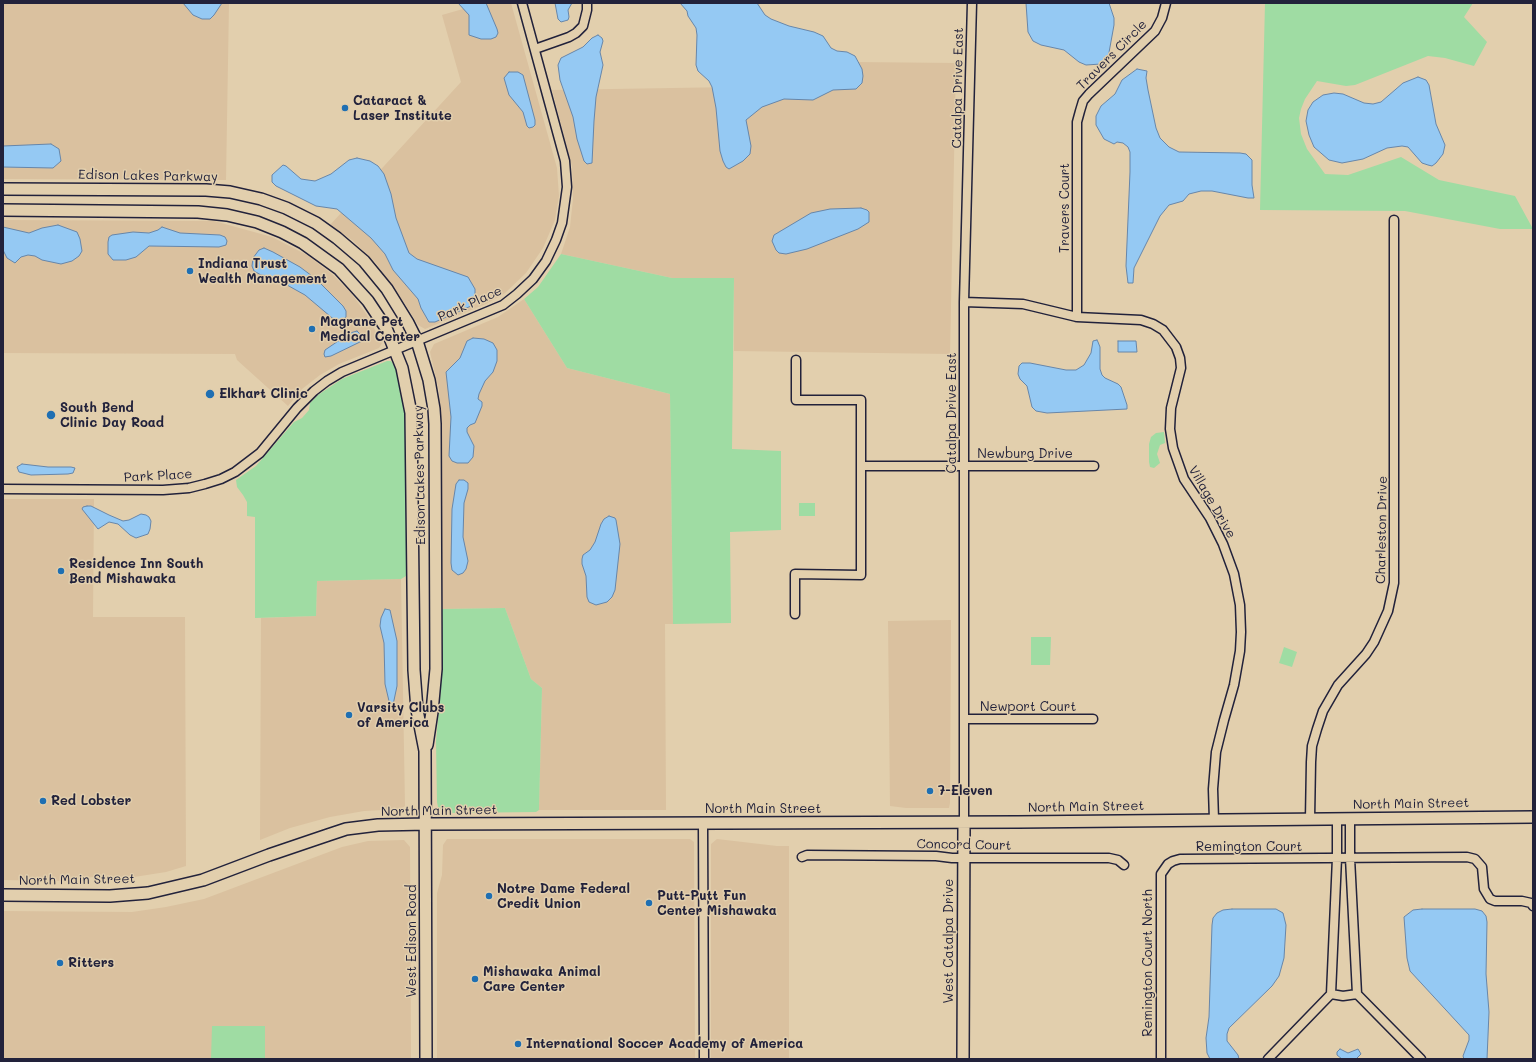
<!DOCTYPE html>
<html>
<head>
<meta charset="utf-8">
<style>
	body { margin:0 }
	#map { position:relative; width:1536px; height:1062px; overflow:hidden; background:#e2cfad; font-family:Mali,sans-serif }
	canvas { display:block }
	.frame { position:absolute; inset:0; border:4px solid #22223b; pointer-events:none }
</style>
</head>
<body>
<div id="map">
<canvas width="1536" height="1062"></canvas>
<div class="frame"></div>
</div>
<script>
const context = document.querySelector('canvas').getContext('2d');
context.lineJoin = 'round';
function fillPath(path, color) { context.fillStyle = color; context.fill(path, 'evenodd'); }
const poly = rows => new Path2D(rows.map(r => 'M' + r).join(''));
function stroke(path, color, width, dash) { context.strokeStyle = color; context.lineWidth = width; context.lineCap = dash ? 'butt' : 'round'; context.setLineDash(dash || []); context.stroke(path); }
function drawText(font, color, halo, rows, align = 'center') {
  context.font = font + ' Mali,sans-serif'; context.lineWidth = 3; context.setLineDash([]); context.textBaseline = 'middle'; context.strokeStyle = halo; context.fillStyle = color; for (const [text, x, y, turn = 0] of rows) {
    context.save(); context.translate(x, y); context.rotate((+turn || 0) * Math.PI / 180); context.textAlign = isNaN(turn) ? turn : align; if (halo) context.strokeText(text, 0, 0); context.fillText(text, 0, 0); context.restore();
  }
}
const built = poly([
	[3,3,229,3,226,180,3,179],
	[484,3,511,3,557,168,559,196,555,220,543,248,526,273,505,293,486,304,425,329,418,325,405,304,375,262,352,240,330,225,461,82,442,15],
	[854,62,956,63,950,354,734,351,734,278,672,278,561,254,570,227,573,199,572,166,552,90,853,85],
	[3,220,214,221,272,237,307,255,332,274,351,293,367,315,382,343,379,348,339,364,320,375,302,389,288,406,237,360,235,354,3,353],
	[524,299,567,368,670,394,673,624,665,624,666,810,539,810,542,688,531,679,505,608,442,609,441,435,439,391,430,352,434,344,498,317],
	[3,499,94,499,93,617,185,617,186,866,166,872,134,877,93,877,62,881,3,880],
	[401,579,405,806,401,809,364,811,330,817,290,828,260,840,261,618,316,616,317,581],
	[951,620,950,803,949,808,906,808,890,806,888,621],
	[447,839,690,839,694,842,695,1059,437,1059,437,893,442,875,443,845],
	[717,839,777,846,789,846,789,1059,711,1059,711,844],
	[404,840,410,847,411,1059,3,1059,3,911,132,912,166,907,204,899,342,847,368,841]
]);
const green = poly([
	[1265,3,1473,3,1464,17,1487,42,1474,66,1445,58,1428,56,1355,85,1346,86,1317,81,1305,99,1301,109,1299,118,1301,134,1307,149,1325,174,1348,175,1401,157,1439,180,1515,196,1533,229,1500,229,1405,211,1260,210],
	[561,254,672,278,734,278,732,449,781,451,781,530,730,532,731,623,673,624,670,394,567,368,524,299,538,287],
	[387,361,391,361,393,364,396,369,402,392,404,406,406,425,406,576,401,579,317,581,316,616,255,618,255,517,247,516,247,502,243,495,237,487,236,480,256,466,294,422,302,418,309,410,310,403,318,395,342,379],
	[1164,432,1165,443,1160,445,1157,454,1160,463,1154,468,1150,467,1149,462,1149,444,1151,437,1156,433],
	[799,503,815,503,815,516,799,516],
	[505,608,531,679,542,688,539,810,536,812,451,813,444,812,438,807,437,802,436,741,441,688,442,609],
	[1031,637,1051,637,1050,665,1031,665],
	[1284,647,1297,652,1292,667,1279,663],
	[212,1026,265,1026,265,1059,211,1059]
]);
const water = poly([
	[183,3,222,3,214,15,210,19,202,19,193,15,183,3],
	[458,3,486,3,497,29,498,33,496,37,491,39,481,39,469,35,469,15,458,3],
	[555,3,572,3,568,10,569,17,568,20,561,22,558,19,555,3],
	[680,3,757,3,765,15,771,19,789,26,814,32,823,36,831,48,837,51,847,52,855,56,862,69,863,76,862,83,856,89,833,90,813,100,784,99,762,107,746,120,751,146,750,154,743,161,729,169,726,167,723,161,720,151,716,108,712,87,709,81,698,71,696,65,697,35,696,28,688,16,687,11,680,3],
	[1026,3,1109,3,1114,18,1114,25,1108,58,1101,64,1086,65,1079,62,1064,50,1041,45,1033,41,1028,32,1026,3],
	[598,35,602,38,603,41,600,52,603,65,596,97,594,121,592,163,587,164,584,161,577,139,573,117,560,80,558,65,561,58,583,47,592,38,598,35],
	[1137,69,1147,71,1146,78,1148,90,1156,128,1160,138,1169,147,1179,152,1240,153,1246,154,1252,160,1252,185,1254,198,1248,198,1212,191,1201,191,1189,194,1183,201,1169,205,1160,216,1134,268,1133,283,1128,283,1126,266,1130,172,1130,152,1128,147,1123,143,1117,142,1114,144,1104,139,1096,125,1096,116,1101,106,1115,94,1122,80,1137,69],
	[509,72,518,72,523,75,535,120,535,125,533,127,529,128,527,126,523,112,509,95,504,78,509,72],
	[1418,77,1426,80,1429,85,1436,124,1445,145,1443,154,1436,163,1432,166,1428,165,1422,163,1408,147,1402,146,1387,148,1363,159,1342,163,1329,160,1314,147,1309,135,1306,121,1308,110,1313,102,1323,95,1334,93,1343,94,1364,103,1373,104,1381,102,1403,83,1418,77],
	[51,144,59,149,61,161,53,168,3,167,3,146,51,144],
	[357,158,370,161,378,166,384,174,391,194,396,218,409,253,417,259,468,277,475,289,475,296,471,306,435,322,429,322,421,308,418,299,393,270,385,254,371,238,337,209,316,206,276,186,272,182,272,175,283,165,286,166,301,179,315,181,331,174,349,160,357,158],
	[861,208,867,210,869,212,869,222,858,229,807,249,786,254,779,253,776,250,772,241,774,235,811,213,830,209,861,208],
	[58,225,77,232,80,239,82,251,79,256,72,261,61,264,42,260,35,256,28,255,21,257,15,263,7,258,3,250,3,227,29,233,42,228,58,225],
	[162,227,180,233,220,235,225,237,227,241,226,245,219,247,149,246,136,257,126,260,113,260,108,254,108,242,109,237,112,235,133,232,149,233,158,230,162,227],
	[264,248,273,252,300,267,316,279,343,306,346,311,346,317,340,322,337,322,305,295,287,285,276,277,261,275,254,271,252,266,253,258,259,250,264,248],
	[357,331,363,337,362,341,331,356,325,357,324,354,325,350,350,333,357,331],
	[473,338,484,339,493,343,497,350,497,361,493,372,485,381,479,394,478,399,482,402,482,406,475,423,470,425,467,428,467,432,474,446,473,457,468,463,457,463,452,461,449,456,451,417,446,372,460,358,467,341,473,338],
	[1097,340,1098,342,1100,347,1100,369,1102,375,1105,378,1118,384,1121,387,1127,405,1127,409,1047,413,1036,411,1032,407,1027,386,1020,379,1018,374,1019,366,1022,363,1030,363,1066,370,1076,370,1084,365,1091,353,1093,341,1097,340],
	[1118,341,1136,341,1137,352,1118,352,1118,341],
	[22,464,48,467,71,467,75,468,73,473,68,474,31,475,19,472,17,467,22,464],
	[459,480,464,480,468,483,468,489,464,503,463,537,468,561,466,569,463,573,458,575,452,570,451,563,452,509,456,484,459,480],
	[87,506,91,506,109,515,123,521,129,520,141,514,146,515,149,517,151,521,150,529,148,534,136,538,130,535,118,524,109,522,98,529,82,509,83,507,87,506],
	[609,516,615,518,616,520,620,544,615,590,612,597,607,602,596,605,589,602,587,597,586,576,582,564,582,559,583,555,590,550,595,542,601,524,604,519,609,516],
	[385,609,390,610,397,641,397,686,393,705,389,701,385,684,384,643,380,626,381,618,385,609],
	[1232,909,1276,909,1283,913,1286,925,1284,958,1279,976,1272,986,1229,1028,1227,1034,1227,1041,1238,1055,1239,1059,1210,1059,1207,1053,1206,1038,1209,1017,1212,925,1213,918,1217,913,1223,910,1232,909],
	[1422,909,1475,909,1482,911,1486,916,1487,922,1486,974,1489,1012,1487,1059,1464,1059,1463,1056,1469,1040,1469,1035,1410,971,1407,958,1404,917,1413,910,1422,909],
	[1340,1049,1348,1053,1358,1049,1361,1054,1356,1059,1342,1059,1337,1055,1337,1052,1340,1049]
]);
const street = poly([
	[535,49,569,37,576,33,583,26,587,10,587,3],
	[964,302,1023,304,1077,317,1141,320,1153,324,1163,330,1176,347,1180,358,1181,368,1171,408,1170,429,1173,448,1184,479,1210,518,1223,544,1234,574,1240,605,1241,632,1240,651,1234,685,1224,720,1216,752,1213,789,1214,820],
	[1077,317,1077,122,1080,111,1083,101,1089,94,1155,31,1162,18,1166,3],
	[861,466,1094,466],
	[3,489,163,490,189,488,205,484,221,479,235,472,260,453,297,408,314,391,327,381,342,372,503,305,517,294,533,279,546,261,556,240,562,223,567,187,565,161,522,3],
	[795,614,795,574,861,575,861,400,796,400,796,360],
	[964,719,1093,719],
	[1310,819,1311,762,1312,746,1317,729,1323,711,1338,685,1366,654,1374,642,1388,611,1394,583,1394,220],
	[1350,819,1350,858,1357,994],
	[964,822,964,302,972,3],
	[703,824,704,1059],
	[802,857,807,855,936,856,952,858,1109,858,1118,860,1124,865],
	[1331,994,1337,858,1337,819],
	[1331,994,1343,996,1357,994],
	[1357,994,1421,1059],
	[1161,1059,1161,874,1168,864,1173,861,1180,859,1467,857,1475,859,1482,867,1484,889,1490,899,1495,901,1522,901,1531,903,1533,906],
	[1268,1059,1331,994]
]);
const secondary = poly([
	[3,189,206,190,230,192,261,199,286,208,316,223,337,238,364,261,387,289,408,323,417,341,429,380,434,409,435,424,436,669,432,712,427,745],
	[3,210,198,212,227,215,257,222,282,232,303,243,339,269,368,301,386,328,402,368,411,413,414,670,417,710,425,751,426,1059],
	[3,895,110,896,148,893,203,880,269,855,328,835,346,829,378,825,427,824,1018,822,1533,817],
	[963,1059,964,822]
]);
const markers = [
	[345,108,4,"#1f6fb2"],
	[190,271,4,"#1f6fb2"],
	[312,329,4,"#1f6fb2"],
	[210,394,5,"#1f6fb2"],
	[51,415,5,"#1f6fb2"],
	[61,571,4,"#1f6fb2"],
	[349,715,4,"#1f6fb2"],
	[930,791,4,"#1f6fb2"],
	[43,801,4,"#1f6fb2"],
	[489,896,4,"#1f6fb2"],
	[649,903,4,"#1f6fb2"],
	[60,963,4,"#1f6fb2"],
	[475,979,4,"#1f6fb2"],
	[518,1044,4,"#1f6fb2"]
];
const streetNames = [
	["Travers Circle",1112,55,-45],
	["Catalpa Drive East",958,88,-89],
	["Edison Lakes Parkway",148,176,1],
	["Travers Court",1065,208,-90],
	["Park Place",470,304,-24],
	["Catalpa Drive East",952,413,-90],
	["Newburg Drive",1025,454],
	["Edison Lakes Parkway",420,475,-91],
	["Park Place",158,476,-3],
	["Village Drive",1212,502,60],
	["Charleston Drive",1382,530,-89],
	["Newport Court",1028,707],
	["North Main Street",1411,804,-1],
	["North Main Street",1086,807,-1],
	["North Main Street",763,809],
	["North Main Street",439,811,-1],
	["Concord Court",964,845,1],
	["Remington Court",1249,847],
	["North Main Street",77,880,-1],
	["West Edison Road",412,941,-90],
	["West Catalpa Drive",949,941,-90],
	["Remington Court North",1148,963,-90]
];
const poiNames = [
	["Cataract &",353,101],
	["Laser Institute",353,116],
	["Indiana Trust",198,264],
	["Wealth Management",198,279],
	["Magrane Pet",320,322],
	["Medical Center",320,337],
	["Elkhart Clinic",219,394],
	["South Bend",60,408],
	["Clinic Day Road",60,423],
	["Residence Inn South",69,564],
	["Bend Mishawaka",69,579],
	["Varsity Clubs",357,708],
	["of America",357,723],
	["7-Eleven",938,791],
	["Red Lobster",51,801],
	["Notre Dame Federal",497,889],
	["Credit Union",497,904],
	["Putt-Putt Fun",657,896],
	["Center Mishawaka",657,911],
	["Ritters",68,963],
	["Mishawaka Animal",483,972],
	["Care Center",483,987],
	["International Soccer Academy of America",526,1044]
];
fillPath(built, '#dac19f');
fillPath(green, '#9fdca3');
fillPath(water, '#95c9f3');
stroke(water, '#6786a9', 1);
stroke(street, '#22223b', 11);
stroke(secondary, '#22223b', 14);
stroke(street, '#e2cfad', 8);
stroke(secondary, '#e2cfad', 11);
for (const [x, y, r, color] of markers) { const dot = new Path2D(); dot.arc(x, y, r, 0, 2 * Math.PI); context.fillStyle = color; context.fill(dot); stroke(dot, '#e2cfad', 1.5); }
drawText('13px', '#22223b', '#e2cfad', streetNames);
drawText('bold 13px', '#22223b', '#e2cfad', poiNames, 'left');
</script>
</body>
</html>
